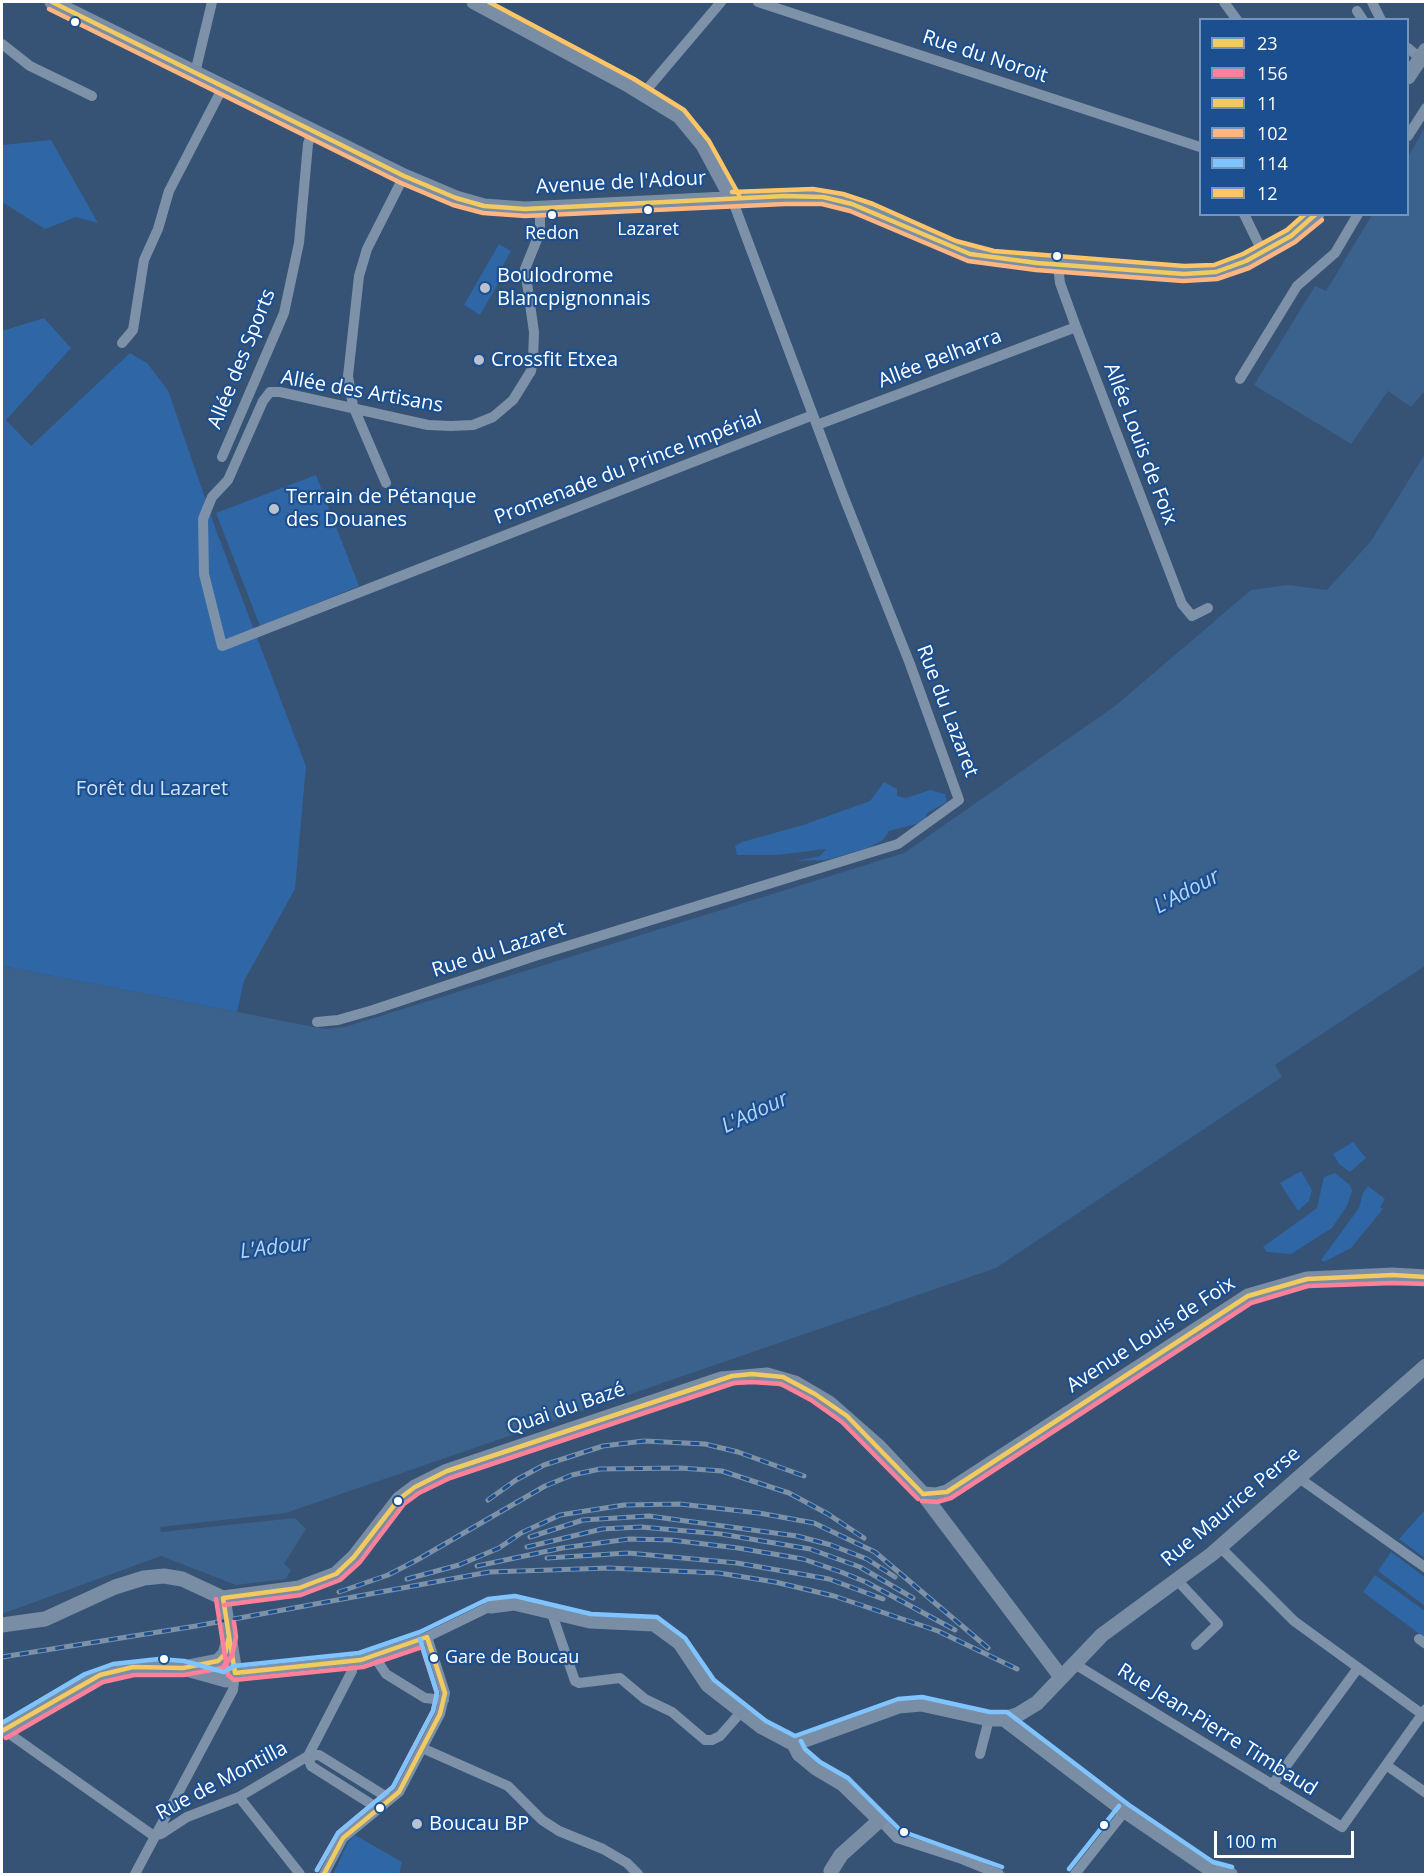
<!DOCTYPE html>
<html>
<head>
<meta charset="utf-8">
<style>
	body { margin:0 }
	#map { position:relative; width:1427px; height:1876px; overflow:hidden; background:#365274; font-family:"Open Sans",sans-serif }
	canvas { display:block }
	.frame { position:absolute; inset:0; border:3px solid #fff; pointer-events:none }
	.legend { position:absolute; left:1199px; top:18px; width:210px; height:198px; box-sizing:border-box; background:#1b4f8f; border:2px solid #7695bc; margin:0; padding:8px 10px; list-style:none; font-size:18px; color:#fff }
	.legend li { display:flex; align-items:center; gap:12px; height:30px }
	.legend b { width:30px; border:2px solid #7695bc }
	.scale { position:absolute; left:1214px; top:1831px; width:140px; height:27px; box-sizing:border-box; border:3px solid #fff; border-top:0; padding-left:8px; font-size:18px; line-height:21px; white-space:nowrap; color:#fff; -webkit-text-stroke:4px #1b4f8f; paint-order:stroke }
</style>
</head>
<body>
<div id="map">
<canvas width="1427" height="1876"></canvas>
<div class="frame"></div>
<ul class="legend">
<li><b style="height:8px;background:#f2ca60"></b>23</li>
<li><b style="height:8px;background:#ff8098"></b>156</li>
<li><b style="height:8px;background:#f2ca60"></b>11</li>
<li><b style="height:8px;background:#ffb580"></b>102</li>
<li><b style="height:8px;background:#80c4ff"></b>114</li>
<li><b style="height:8px;background:#fdc566"></b>12</li>
</ul>
<div class="scale">100 m</div>
</div>
<script>
const context = document.querySelector('canvas').getContext('2d');
context.lineJoin = 'round';
function fillPath(path, color) { context.fillStyle = color; context.fill(path, 'evenodd'); }
const poly = rows => new Path2D(rows.map(r => 'M' + r).join(''));
function stroke(path, color, width, dash) { context.strokeStyle = color; context.lineWidth = width; context.lineCap = dash ? 'butt' : 'round'; context.setLineDash(dash || []); context.stroke(path); }
function drawText(font, color, halo, rows, align = 'center') {
  context.font = font + ' "Open Sans",sans-serif'; context.lineWidth = 4.5; context.setLineDash([]); context.textBaseline = 'middle'; context.strokeStyle = halo; context.fillStyle = color; for (const [text, x, y, turn = 0] of rows) {
    context.save(); context.translate(x, y); context.rotate((+turn || 0) * Math.PI / 180); context.textAlign = isNaN(turn) ? turn : align; if (halo) context.strokeText(text, 0, 0); context.fillText(text, 0, 0); context.restore();
  }
}
const green = poly([
	[51,140,98,223,76,217,45,229,2,202,2,145],
	[499,244,511,251,501,269,505,272,480,315,464,305],
	[44,318,71,348,6,420,31,446,130,353,147,363,168,390,216,530,306,766,295,889,244,981,237,1012,2,966,2,331],
	[316,475,359,586,260,626,216,513],
	[884,782,897,789,897,796,906,798,930,790,945,794,947,802,927,813,924,822,889,831,883,840,868,848,826,860,796,861,820,856,826,849,777,855,737,855,735,846,742,842,803,825,870,801],
	[1353,1142,1366,1158,1350,1172,1339,1164,1333,1154],
	[1301,1171,1312,1190,1309,1201,1298,1211,1280,1183],
	[1335,1173,1350,1185,1352,1191,1347,1206,1332,1228,1291,1254,1267,1252,1263,1247,1317,1208,1324,1177],
	[1368,1186,1385,1199,1380,1207,1383,1209,1351,1248,1324,1262,1321,1260,1359,1208,1363,1193],
	[1425,1510,1425,1558,1399,1539],
	[1391,1552,1425,1577,1425,1606,1378,1571],
	[1375,1575,1425,1611,1425,1638,1363,1592],
	[355,1835,402,1862,399,1874,333,1874,348,1842]
]);
const water = poly([
	[1425,127,1425,391,1411,407,1388,391,1351,444,1254,385,1315,286,1326,291,1372,215,1408,214,1408,157],
	[1425,454,1425,966,1275,1065,1282,1077,996,1268,286,1513,160,1527,161,1532,295,1518,306,1529,284,1564,291,1570,286,1579,236,1585,161,1556,2,1614,2,966,304,1025,325,1029,345,1027,904,853,1115,706,1251,590,1288,585,1327,590,1371,541]
]);
const street = poly([
	[758,2,1200,147],
	[1224,2,1237,20],
	[1372,2,1381,20],
	[1357,11,1363,20],
	[2,44,30,66,92,96],
	[1408,48,1420,58],
	[195,73,212,2],
	[643,94,721,2],
	[1408,136,1426,108],
	[540,209,540,232,525,269,534,332,533,360,531,371,513,400,493,417,473,425,451,426,428,425,280,392,270,392,263,401,228,480,212,497,203,519,204,574,222,646,813,415],
	[1244,214,1263,253],
	[1058,265,1060,283,1076,327,1182,604,1192,616,1208,608],
	[122,343,133,330,144,260,158,229,169,191,223,87],
	[1240,379,1297,286,1335,253,1358,214],
	[817,425,1076,327],
	[222,457,284,313,299,243,308,144,312,131],
	[386,483,353,406,348,376,359,276,367,249,404,176],
	[317,1022,338,1020,373,1010,538,955,898,844,959,800,910,664,843,495,732,199],
	[1299,1478,1426,1568],
	[1220,1547,1294,1621,1426,1717],
	[1177,1580,1218,1624,1196,1645],
	[551,1611,575,1681,579,1683,620,1678,645,1699,672,1712,705,1740,712,1740,720,1736,742,1711],
	[1419,1639,1426,1644],
	[374,1656,386,1674,425,1698,444,1700],
	[1073,1663,1342,1827,1426,1709],
	[4,1730,154,1836],
	[422,1748,508,1786,542,1820,559,1831,603,1849,627,1863,638,1874],
	[980,1754,989,1719],
	[1386,1765,1426,1793],
	[1272,1785,1358,1668],
	[239,1797,300,1874],
	[379,1809,311,1766,308,1756,319,1755,390,1799],
	[880,1820,897,1838,962,1859,999,1874],
	[154,1836,161,1834,187,1817,239,1797,308,1756,352,1671,353,1661],
	[135,1874,233,1690,235,1673,361,1660,423,1639,491,1606],
	[324,1874,343,1838,399,1792,440,1714,445,1693,427,1637],
	[1075,1874,1125,1811]
]);
const secondary = poly([
	[52,2,404,176,456,198,484,206,525,209,785,196,823,197,852,204,970,254,1037,263,1184,274,1216,272,1246,261,1291,236,1317,214],
	[474,2,630,86,679,116,703,145,732,199],
	[1408,77,1426,50],
	[923,1494,936,1495,947,1492,1248,1296,1307,1279,1393,1275,1426,1277],
	[223,1598,299,1588,336,1574,354,1557,399,1499,415,1487,447,1471,721,1379,767,1375,795,1383,829,1403,879,1447,923,1494,1061,1677],
	[223,1598,235,1673],
	[491,1606,514,1603,590,1621,654,1624,680,1643,708,1685,762,1727,794,1744,899,1706,921,1704,989,1719,1004,1719,1019,1714,1037,1703,1102,1635,1212,1554,1426,1366],
	[2,1625,45,1619,115,1587,144,1578,164,1576,182,1579,223,1598],
	[183,1668,218,1661,225,1654,229,1640],
	[1004,1719,1125,1811,1210,1869,1230,1874],
	[2,1731,89,1680,115,1671,158,1666,183,1668,226,1680,235,1673],
	[794,1744,799,1754,816,1768,843,1784,880,1820,841,1855,831,1871]
]);
const rail = poly([
	[488,1500,516,1480,544,1465,603,1446,644,1441,705,1444,738,1452,804,1476],
	[530,1537,583,1520,649,1516,797,1536,831,1545,867,1559,895,1577],
	[527,1547,602,1529,641,1527,721,1534,810,1549,860,1567,913,1598],
	[547,1558,628,1553,737,1563,829,1579,883,1599],
	[477,1566,562,1548,629,1539,671,1540,738,1548,803,1559,841,1572,866,1582,955,1630],
	[407,1579,459,1565,499,1548,521,1533,560,1515,624,1505,680,1504,759,1513,814,1523,875,1552,988,1648],
	[339,1592,388,1575,417,1560,545,1486,572,1475,600,1469,680,1468,722,1471,789,1493,828,1514,864,1538],
	[2,1657,196,1626,489,1572,609,1568,719,1573,775,1582,834,1596,938,1631,1017,1669]
]);
const bus1 = poly([
	[923,1494,947,1492,1248,1296,1307,1279,1393,1275,1426,1277],
	[223,1598,299,1588,336,1574,354,1557,399,1499,415,1487,447,1471,732,1376,752,1374,783,1377,815,1394,847,1416,923,1494],
	[223,1598,235,1673,361,1660,427,1637,445,1693,440,1714,399,1792,343,1838,324,1874],
	[2,1731,100,1675,133,1667,183,1668,218,1661,225,1654,229,1637,227,1623]
]);
const bus2 = poly([
	[922,1501,937,1502,951,1498,1251,1303,1308,1286,1393,1283,1426,1284],
	[216,1599,228,1675,234,1680,363,1667,422,1647,437,1693,433,1711,393,1787,338,1833,317,1870],
	[224,1605,301,1595,340,1580,360,1562,404,1504,419,1493,450,1478,734,1383,752,1382,781,1384,811,1400,842,1422,918,1499],
	[6,1738,103,1682,134,1675,184,1675,222,1668,232,1656,236,1637,234,1622]
]);
const bus3 = poly([
	[52,2,404,176,456,198,484,206,525,209,785,196,823,197,852,204,970,254,1037,263,1184,274,1216,272,1246,261,1291,236,1316,214]
]);
const bus4 = poly([
	[49,9,401,183,453,205,483,213,525,216,785,204,822,204,850,211,968,261,1036,270,1183,281,1217,279,1249,268,1295,242,1322,220]
]);
const bus5 = poly([
	[2,1723,85,1674,113,1664,159,1659,184,1661,224,1672,234,1666,359,1653,420,1632,488,1599,515,1596,591,1614,657,1617,685,1638,714,1680,766,1721,795,1736,898,1699,922,1697,990,1712,1007,1712,1129,1805,1213,1862,1232,1867],
	[801,1741,805,1749,820,1762,848,1778,901,1831,1002,1867],
	[1069,1869,1119,1806],
	[317,1870,338,1833,393,1787,433,1711,437,1693,420,1639]
]);
const bus6 = poly([
	[489,2,634,79,684,110,709,141,739,195],
	[732,192,813,189,843,194,873,204,956,241,994,251,1184,266,1214,265,1243,254,1287,230,1305,214]
]);
const markers = [
	[75,22,5,"#fff"],
	[648,210,5,"#fff"],
	[552,215,5,"#fff"],
	[1057,256,5,"#fff"],
	[485,288,6,"#b9c2ce"],
	[479,360,6,"#b9c2ce"],
	[274,509,6,"#b9c2ce"],
	[398,1501,5,"#fff"],
	[434,1658,5,"#fff"],
	[164,1659,5,"#fff"],
	[380,1808,5,"#fff"],
	[417,1824,6,"#b9c2ce"],
	[1104,1825,5,"#fff"],
	[904,1832,5,"#fff"]
];
const busNames = [
	["Lazaret",648,230],
	["Redon",552,234],
	["Gare de Boucau",445,1658,"left"]
];
const streetNames = [
	["Rue du Noroit",985,57,18],
	["Avenue de l'Adour",621,183,-3],
	["Allée des Sports",242,359,-68],
	["Allée Belharra",940,359,-21],
	["Allée des Artisans",362,392,10],
	["Allée Louis de Foix",1140,444,69],
	["Promenade du Prince Impérial",628,468,-21],
	["Rue du Lazaret",947,711,69],
	["Rue du Lazaret",499,950,-18],
	["Avenue Louis de Foix",1151,1335,-33],
	["Quai du Bazé",566,1409,-19],
	["Rue Maurice Perse",1231,1507,-40],
	["Rue Jean-Pierre Timbaud",1217,1730,32],
	["Rue de Montilla",222,1781,-28]
];
const poiNames = [
	["Boulodrome",497,276],
	["Blancpignonnais",497,299],
	["Crossfit Etxea",491,360],
	["Terrain de Pétanque",286,497],
	["des Douanes",286,520],
	["Boucau BP",429,1824]
];
const parkNames = [
	["Forêt du Lazaret",152,789]
];
const waterNames = [
	["L'Adour",1187,892,-28],
	["L'Adour",755,1113,-25],
	["L'Adour",275,1248,-7]
];
fillPath(green, '#2f66a5');
fillPath(water, '#3b618d');
stroke(street, '#7d92a8', 10);
stroke(secondary, '#798da4', 15);
stroke(rail, '#7e92a7', 5);
stroke(rail, '#1b4f8f', 3, [9]);
stroke(bus1, '#f2ca60', 4.5);
stroke(bus2, '#ff8098', 4.5);
stroke(bus3, '#f2ca60', 4.5);
stroke(bus4, '#ffb580', 4.5);
stroke(bus5, '#80c4ff', 4.5);
stroke(bus6, '#fdc566', 4.5);
for (const [x, y, r, color] of markers) { const dot = new Path2D(); dot.arc(x, y, r, 0, 2 * Math.PI); context.fillStyle = color; context.fill(dot); stroke(dot, '#1b4f8f', 2); }
drawText('18px', '#fff', '#1b4f8f', busNames);
drawText('20px', '#fff', '#1b4f8f', streetNames);
drawText('20px', '#fff', '#1b4f8f', poiNames, 'left');
drawText('20px', '#cfe3fa', '#1b4f8f', parkNames);
drawText('italic 21px', '#b5d3f5', '#1b4f8f', waterNames);
</script>
</body>
</html>
